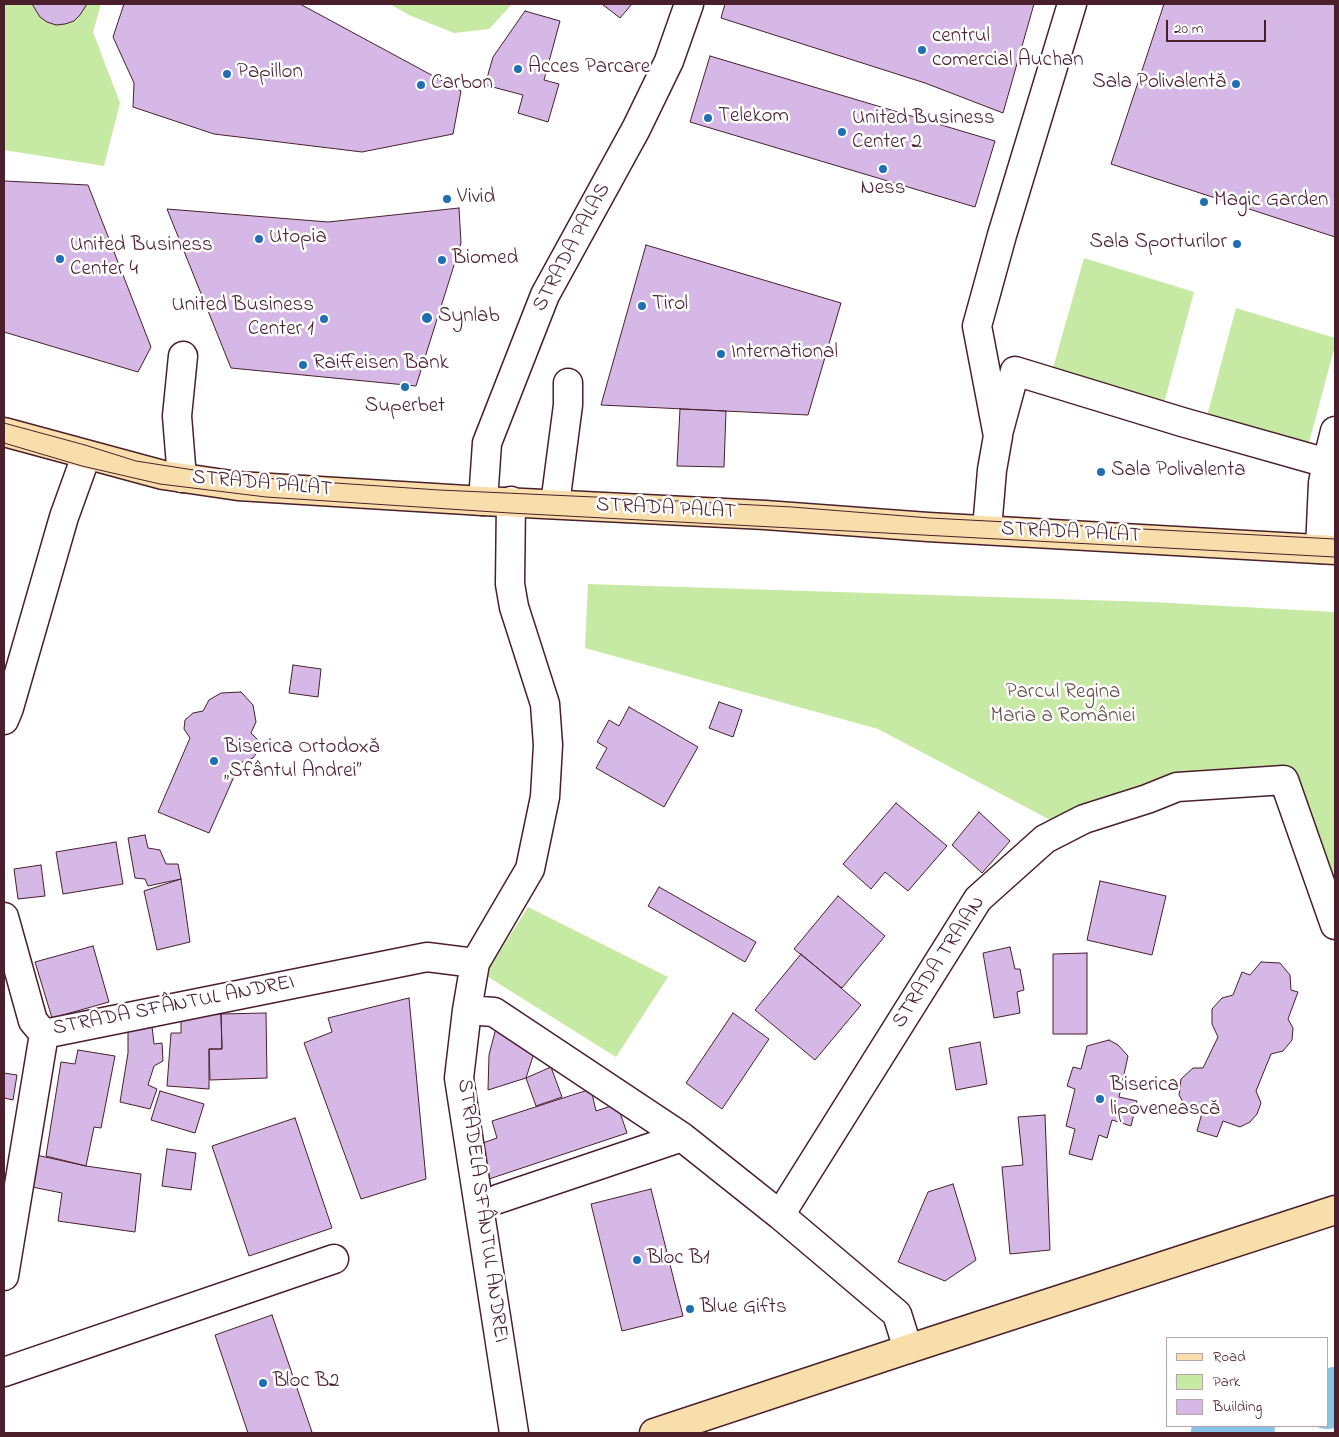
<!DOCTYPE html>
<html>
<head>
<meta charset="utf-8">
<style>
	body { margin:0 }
	#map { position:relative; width:1339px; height:1437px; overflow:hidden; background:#fff; font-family:"Indie Flower",sans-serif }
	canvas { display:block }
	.frame { position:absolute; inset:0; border:5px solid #4a1f2b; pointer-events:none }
	.legend { position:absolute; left:1166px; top:1337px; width:162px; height:90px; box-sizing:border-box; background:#fff; border:1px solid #b7a5aa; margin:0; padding:6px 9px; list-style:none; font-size:15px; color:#4a1f2b }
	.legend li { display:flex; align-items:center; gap:10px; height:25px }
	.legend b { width:25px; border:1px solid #b7a5aa }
	.scale { position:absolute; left:1166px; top:20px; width:100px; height:22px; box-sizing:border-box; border:2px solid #4a1f2b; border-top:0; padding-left:6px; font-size:15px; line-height:18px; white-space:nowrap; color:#4a1f2b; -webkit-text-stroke:4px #fff; paint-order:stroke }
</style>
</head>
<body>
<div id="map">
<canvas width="1339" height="1437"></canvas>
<div class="frame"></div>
<ul class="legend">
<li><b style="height:6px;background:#f8deab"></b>Road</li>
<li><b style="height:14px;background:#c6eaa4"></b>Park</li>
<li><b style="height:14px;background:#d5b8e5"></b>Building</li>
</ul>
<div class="scale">20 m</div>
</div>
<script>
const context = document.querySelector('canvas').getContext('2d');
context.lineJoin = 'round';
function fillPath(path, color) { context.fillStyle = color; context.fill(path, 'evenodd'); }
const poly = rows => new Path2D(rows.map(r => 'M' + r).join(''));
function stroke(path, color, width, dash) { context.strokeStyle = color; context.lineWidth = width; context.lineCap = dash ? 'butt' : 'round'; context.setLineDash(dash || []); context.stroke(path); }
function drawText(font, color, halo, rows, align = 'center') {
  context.font = font + ' "Indie Flower",sans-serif'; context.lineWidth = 5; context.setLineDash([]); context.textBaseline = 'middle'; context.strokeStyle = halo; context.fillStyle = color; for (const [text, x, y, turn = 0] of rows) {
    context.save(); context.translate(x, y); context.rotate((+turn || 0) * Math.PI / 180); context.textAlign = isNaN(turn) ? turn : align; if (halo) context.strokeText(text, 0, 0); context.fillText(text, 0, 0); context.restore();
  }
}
const green = poly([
	[4,4,101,4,93,32,120,103,104,166,4,150],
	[390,4,512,4,489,29,454,33,409,15],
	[1084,258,1194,292,1164,403,1053,368],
	[1236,308,1335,338,1335,346,1308,446,1207,416],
	[588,584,1151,602,1335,612,1335,892,1291,768,1202,771,1054,822,878,729,585,648],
	[528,907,668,977,616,1057,485,975]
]);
const river = poly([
	[1328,1399,1335,1397],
	[1221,1433,1245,1426]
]);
const building = poly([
	[32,4,87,4,80,15,74,21,65,24,56,25,47,22,40,17,32,4],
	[124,4,300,4,461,91,453,134,362,152,214,134,133,107,134,83,113,37,124,4],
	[602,4,632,4,620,18,602,4],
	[725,4,1034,4,1003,113,925,83,721,18,725,4],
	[1164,4,1335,4,1335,237,1111,164,1164,4],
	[525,11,560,21,544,80,559,84,548,122,518,113,523,95,485,85,493,57,525,11],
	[710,56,995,141,975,207,690,122,710,56],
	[4,181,88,185,151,347,138,372,4,332,4,181],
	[459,208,461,243,416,386,231,368,167,209,328,222,459,208],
	[646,245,841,303,808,415,601,405,646,245],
	[680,409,726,411,724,467,677,466,680,409],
	[293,665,321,669,318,697,289,693,293,665],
	[241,692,253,705,256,722,251,733,258,740,259,750,253,758,240,763,209,833,158,812,190,738,184,729,185,720,193,713,203,711,209,700,221,693,241,692],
	[719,702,742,710,733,737,709,728,719,702],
	[629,707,698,747,664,807,596,768,607,748,597,742,609,720,619,726,629,707],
	[896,803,947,846,908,891,885,872,871,889,843,864,896,803],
	[979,812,1010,841,982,873,952,845,979,812],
	[145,835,148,848,160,850,166,864,178,864,181,879,148,886,145,879,135,878,128,838,145,835],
	[116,842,123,884,63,894,56,852,116,842],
	[41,865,45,896,18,899,14,869,41,865],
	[181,879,190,942,157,950,144,891,181,879],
	[1100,881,1166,896,1152,955,1087,940,1100,881],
	[659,887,756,942,745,962,648,906,659,887],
	[838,896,885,936,842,988,794,949,838,896],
	[93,946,109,1002,52,1018,35,962,93,946],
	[1010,947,1015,969,1020,969,1024,990,1017,992,1020,1013,994,1018,983,953,1010,947],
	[1087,953,1087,1034,1053,1034,1053,954,1087,953],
	[801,954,861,1005,815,1060,755,1010,801,954],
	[1261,962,1280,963,1290,975,1291,990,1298,992,1288,1019,1293,1028,1292,1040,1283,1051,1271,1054,1256,1091,1261,1103,1257,1114,1250,1122,1240,1127,1223,1121,1217,1137,1197,1131,1202,1113,1186,1107,1179,1095,1181,1079,1193,1068,1203,1068,1218,1037,1212,1024,1212,1009,1222,998,1233,995,1242,972,1250,975,1261,962],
	[409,998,426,1179,361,1199,304,1043,332,1032,328,1018,409,998],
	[266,1013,267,1078,210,1080,209,1049,222,1049,221,1014,266,1013],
	[733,1013,769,1039,722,1109,686,1083,733,1013],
	[221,1014,222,1049,209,1049,209,1089,167,1086,171,1033,181,1033,181,1016,221,1014],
	[497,1024,535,1050,526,1078,488,1090,489,1055,497,1024],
	[152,1026,154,1044,162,1043,163,1061,154,1066,148,1085,157,1089,150,1109,120,1102,128,1053,128,1030,152,1026],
	[1109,1040,1118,1045,1128,1056,1119,1097,1137,1101,1131,1126,1112,1120,1107,1138,1099,1135,1092,1160,1069,1154,1075,1129,1066,1126,1075,1089,1067,1086,1073,1067,1081,1069,1087,1046,1109,1040],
	[980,1042,987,1084,956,1090,949,1048,980,1042],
	[78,1050,115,1056,101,1128,94,1127,86,1166,46,1156,61,1062,75,1064,78,1050],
	[551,1067,562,1097,536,1106,526,1078,551,1067],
	[4,1073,17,1075,13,1100,4,1098,4,1073],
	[591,1089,596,1111,617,1104,627,1133,486,1180,477,1145,497,1138,492,1121,591,1089],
	[160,1091,204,1104,195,1133,151,1120,160,1091],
	[1045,1115,1050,1250,1010,1254,1002,1167,1023,1165,1018,1117,1045,1115],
	[295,1118,332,1228,249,1256,212,1146,295,1118],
	[167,1149,196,1153,191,1190,162,1186,167,1149],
	[36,1155,86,1166,141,1174,135,1232,58,1221,62,1193,32,1187,36,1155],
	[953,1184,976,1260,945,1281,898,1262,928,1192,953,1184],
	[651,1189,683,1316,622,1331,591,1204,651,1189],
	[272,1315,312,1432,308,1433,248,1433,215,1335,272,1315]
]);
const minor = poly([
	[999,430,1015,371,1182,422,1327,463],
	[182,478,177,416,183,356],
	[483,501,487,443,545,295,636,129,669,61,689,4],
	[511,501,510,584,514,607,545,704,548,745,545,797,530,869,475,963,467,1010,459,1078,514,1433],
	[555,504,568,405,568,383],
	[987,529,992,470,998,436,977,326,1002,235,1072,4],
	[1320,549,1323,483,1327,463,1335,431],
	[4,720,9,708,64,517,86,456],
	[4,917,33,1021,44,1034,427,957,475,963],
	[467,1010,494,1012,682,1137,780,1215,897,1314,908,1349],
	[498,1199,682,1137],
	[780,1215,978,899,1045,839,1084,819,1147,799,1177,787,1284,780,1335,925],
	[4,1276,44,1034],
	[4,1372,334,1259]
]);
const major = poly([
	[4,432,163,475,238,486,483,501,765,515,928,527,1335,550],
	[654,1433,908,1349,1335,1210]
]);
const tram = poly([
	[4,423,85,445,136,461,232,476,439,490,639,499,792,507,930,518,1335,539],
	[4,443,82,466,160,484,266,497,510,513,1335,557]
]);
const markers = [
	[922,50,5,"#1f6fb2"],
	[518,69,5,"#1f6fb2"],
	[227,74,5,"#1f6fb2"],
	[1236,84,5,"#1f6fb2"],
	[421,85,5,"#1f6fb2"],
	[708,118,5,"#1f6fb2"],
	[842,132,5,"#1f6fb2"],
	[883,169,5,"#1f6fb2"],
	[447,199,5,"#1f6fb2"],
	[1204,202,5,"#1f6fb2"],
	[259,239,5,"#1f6fb2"],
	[1237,244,5,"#1f6fb2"],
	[60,259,5,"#1f6fb2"],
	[442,260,5,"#1f6fb2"],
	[642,306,5,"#1f6fb2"],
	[427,318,6,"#1f6fb2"],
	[324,319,5,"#1f6fb2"],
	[721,354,5,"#1f6fb2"],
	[303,365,5,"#1f6fb2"],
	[405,387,5,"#1f6fb2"],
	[1101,472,5,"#1f6fb2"],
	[214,761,5,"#1f6fb2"],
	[1100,1099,5,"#1f6fb2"],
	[637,1260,5,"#1f6fb2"],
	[690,1309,5,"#1f6fb2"],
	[263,1383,5,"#1f6fb2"]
];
const poiNames = [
	["centrul",932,38],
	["comercial Auchan",932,62],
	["Acces Parcare",528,69],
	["Papillon",237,74],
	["Sala Polivalentă",1226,84,"right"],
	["Carbon",431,85],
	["Telekom",718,118],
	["United Business",852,120],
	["Center 2",852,144],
	["Ness",883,190,"center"],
	["Vivid",457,199],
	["Magic Garden",1214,202],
	["Utopia",269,239],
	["Sala Sporturilor",1227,244,"right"],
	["United Business",70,247],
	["Center 4",70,271],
	["Biomed",452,260],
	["Tirol",652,306],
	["United Business",314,307,"right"],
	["Center 1",314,331,"right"],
	["Synlab",438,318],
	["International",731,354],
	["Raiffeisen Bank",313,365],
	["Superbet",405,408,"center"],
	["Sala Polivalenta",1111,472],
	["Biserica Ortodoxă",224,749],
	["„Sfântul Andrei”",224,773],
	["Biserica",1110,1087],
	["lipovenească",1110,1111],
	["Bloc B1",647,1260],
	["Blue Gifts",700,1309],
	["Bloc B2",273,1383]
];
const streetNames = [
	["STRADA PALAS",573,248,-62],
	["STRADA PALAT",262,485,5],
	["STRADA PALAT",666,510,3],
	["STRADA PALAT",1071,534,3],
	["STRADA TRAIAN",940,963,-57],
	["STRADA SFÂNTUL ANDREI",174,1007,-11],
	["STRADELA SFÂNTUL ANDREI",481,1211,82]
];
const parkNames = [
	["Parcul Regina",1063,694],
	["Maria a României",1063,718]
];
fillPath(green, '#c6eaa4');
stroke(river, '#87c2e7', 60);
fillPath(building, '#d5b8e5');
stroke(building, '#4a1f2b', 1);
stroke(minor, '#4a1f2b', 31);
stroke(major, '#4a1f2b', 31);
stroke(minor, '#fff', 28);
stroke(major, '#f8deab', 28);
stroke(tram, '#4a1f2b', 1);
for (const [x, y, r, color] of markers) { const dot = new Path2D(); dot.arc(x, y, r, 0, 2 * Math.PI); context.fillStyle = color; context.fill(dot); stroke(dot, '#fff', 2); }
drawText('21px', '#4a1f2b', '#fff', poiNames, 'left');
drawText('21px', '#4a1f2b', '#fff', streetNames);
drawText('21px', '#695249', '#fff', parkNames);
</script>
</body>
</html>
